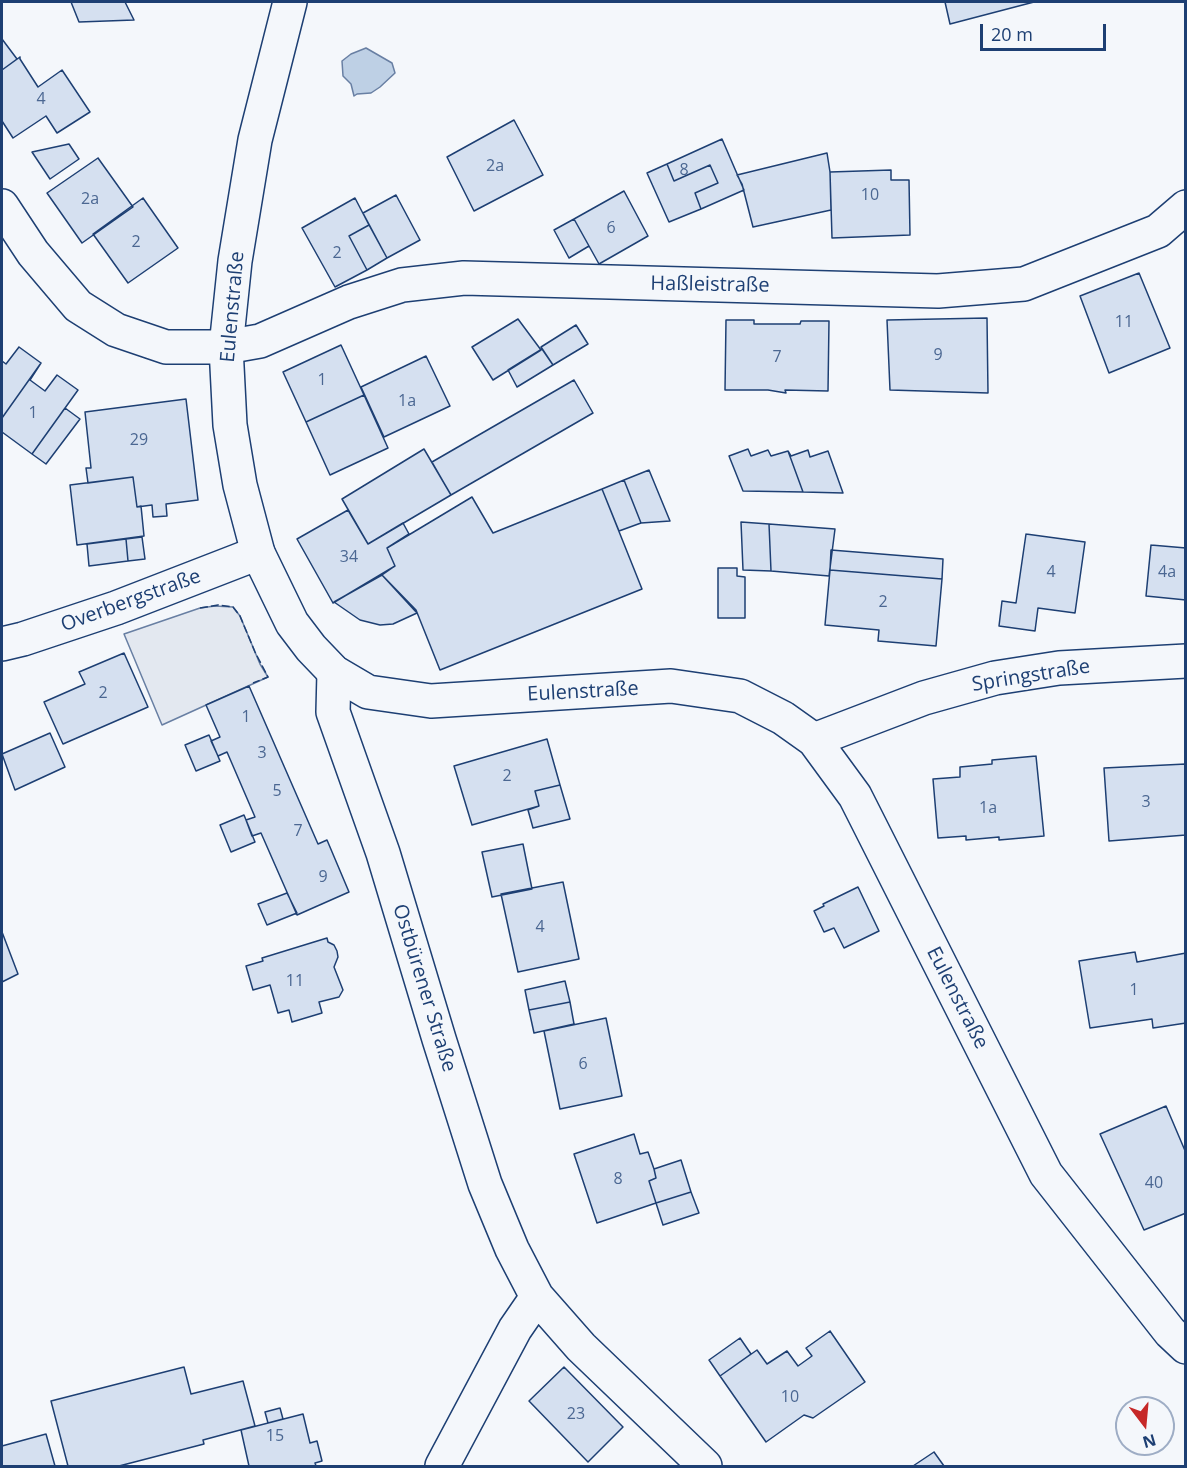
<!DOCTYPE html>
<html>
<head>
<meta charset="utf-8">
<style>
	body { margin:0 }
	#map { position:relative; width:1187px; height:1468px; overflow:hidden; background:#f4f7fb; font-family:"Open Sans",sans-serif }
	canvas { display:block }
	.frame { position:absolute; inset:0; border:3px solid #1d3f73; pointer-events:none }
	.north { position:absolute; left:1115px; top:1396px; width:60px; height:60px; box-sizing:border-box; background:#f4f7fb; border:2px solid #9eadc5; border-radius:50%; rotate:164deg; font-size:16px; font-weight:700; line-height:24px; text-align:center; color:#1d3f73 }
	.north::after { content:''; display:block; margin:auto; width:21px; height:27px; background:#c62828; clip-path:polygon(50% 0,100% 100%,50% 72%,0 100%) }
	.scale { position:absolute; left:980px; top:24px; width:126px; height:27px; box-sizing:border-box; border:3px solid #1d3f73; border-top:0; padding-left:8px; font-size:18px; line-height:21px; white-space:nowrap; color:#1d3f73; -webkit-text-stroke:4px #f4f7fb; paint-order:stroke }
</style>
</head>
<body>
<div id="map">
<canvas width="1187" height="1468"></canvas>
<div class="frame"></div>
<div class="north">N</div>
<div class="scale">20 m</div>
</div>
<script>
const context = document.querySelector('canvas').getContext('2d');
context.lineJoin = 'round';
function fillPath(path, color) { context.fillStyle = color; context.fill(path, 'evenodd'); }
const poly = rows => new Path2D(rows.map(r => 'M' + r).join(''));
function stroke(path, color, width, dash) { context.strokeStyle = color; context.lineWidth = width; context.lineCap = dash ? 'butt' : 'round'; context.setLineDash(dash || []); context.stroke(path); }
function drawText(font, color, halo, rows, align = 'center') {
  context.font = font + ' "Open Sans",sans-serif'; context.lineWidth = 4.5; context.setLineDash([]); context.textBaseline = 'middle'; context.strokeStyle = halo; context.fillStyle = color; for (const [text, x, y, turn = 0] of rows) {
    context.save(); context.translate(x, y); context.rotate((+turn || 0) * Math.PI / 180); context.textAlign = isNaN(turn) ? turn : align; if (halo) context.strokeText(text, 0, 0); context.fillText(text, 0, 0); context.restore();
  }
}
const parking = poly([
	[215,606,233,607,240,616,260,664,268,677,162,725,124,634,200,608,215,606]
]);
const water = poly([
	[366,48,392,63,395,73,380,87,371,93,357,94,354,96,351,84,343,76,342,61,351,54,366,48]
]);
const building = poly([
	[71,2,125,2,134,20,79,22,71,2],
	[945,2,1034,2,950,24,945,2],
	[2,39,17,59,2,70,2,39],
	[20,57,20,59,38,87,62,70,90,112,57,133,46,116,13,138,2,121,2,70,20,57],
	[514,120,543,175,474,211,447,157,514,120],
	[722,139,744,190,701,209,695,193,718,183,710,165,674,181,667,164,722,139],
	[69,144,79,159,50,179,32,152,69,144],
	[827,153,830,172,831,210,753,227,742,184,737,175,827,153],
	[98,158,133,207,82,243,47,193,98,158],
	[667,164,674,181,710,165,718,183,695,193,701,209,669,222,647,173,667,164],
	[891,170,891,180,909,180,910,235,832,238,830,172,891,170],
	[624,191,648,236,599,264,574,219,624,191],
	[396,195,420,240,387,258,363,213,396,195],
	[143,198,178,248,128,283,93,234,143,198],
	[355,198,369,225,349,236,367,270,335,287,302,228,355,198],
	[574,219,589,246,569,258,554,230,574,219],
	[369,225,387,258,367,270,349,236,369,225],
	[1139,273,1170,348,1109,373,1080,296,1139,273],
	[987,318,988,393,890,390,887,320,987,318],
	[518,319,541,350,493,380,472,347,518,319],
	[726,320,754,320,754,324,800,324,801,321,829,321,828,391,785,390,786,393,768,390,725,390,726,320],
	[576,325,588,344,553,365,541,347,576,325],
	[341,345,364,395,306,422,283,372,341,345],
	[19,347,41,363,2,418,2,361,6,364,19,347],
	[542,349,553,365,517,387,508,370,542,349],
	[426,356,450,406,384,437,361,387,426,356],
	[41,363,30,380,45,391,57,375,78,390,32,454,2,432,2,418,41,363],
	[574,380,593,413,451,495,432,462,574,380],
	[364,395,388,448,330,475,306,422,364,395],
	[186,399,198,500,166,504,167,516,153,517,152,505,137,507,133,477,88,483,86,468,91,468,85,412,186,399],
	[65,408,80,419,46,464,32,454,65,408],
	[424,449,451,495,368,544,342,499,424,449],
	[748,449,751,456,768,450,771,456,788,451,803,492,743,491,729,456,748,449],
	[808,450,810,457,828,451,843,493,803,492,788,451,791,456,808,450],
	[649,470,670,521,641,523,624,480,649,470],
	[133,477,137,507,141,506,144,536,77,545,70,485,133,477],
	[624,480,641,523,619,531,602,489,624,480],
	[602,489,642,589,440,670,416,610,382,575,395,566,387,548,472,497,493,533,602,489],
	[348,510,368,544,403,523,409,534,387,548,395,566,333,603,297,539,348,510],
	[741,522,769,524,771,571,743,570,741,522],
	[769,524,835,529,829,576,771,571,769,524],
	[1026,534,1085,542,1075,613,1038,608,1035,631,999,626,1002,601,1016,603,1026,534],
	[142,537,145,559,128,561,126,539,142,537],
	[126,539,128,561,89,566,87,544,126,539],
	[1151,545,1186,548,1186,600,1146,596,1151,545],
	[831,550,943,559,942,579,830,570,831,550],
	[718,568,737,568,737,576,745,577,745,618,718,618,718,568],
	[830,570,942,579,936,646,878,641,879,630,825,625,830,570],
	[382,575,417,613,393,624,380,625,360,620,334,602,382,575],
	[124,653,148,707,63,744,44,702,85,684,79,672,124,653],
	[249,686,318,844,327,840,349,892,297,915,261,833,252,836,246,820,255,817,227,752,218,756,211,741,220,737,206,705,249,686],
	[50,733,65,767,15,790,2,754,50,733],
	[209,735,220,761,196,771,185,745,209,735],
	[547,739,560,785,535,791,539,806,472,825,454,766,547,739],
	[1036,756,1044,836,999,840,999,837,966,840,966,836,938,838,933,779,960,777,960,767,992,764,992,760,1036,756],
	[1186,764,1186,835,1109,841,1104,768,1186,764],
	[560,785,570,819,533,828,528,810,539,806,535,791,560,785],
	[244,815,255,842,231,852,220,825,244,815],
	[523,844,532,889,492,897,482,852,523,844],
	[563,882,579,959,518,972,501,894,563,882],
	[858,887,879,931,844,948,834,928,824,932,814,911,824,906,823,904,858,887],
	[287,893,297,913,267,925,258,904,287,893],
	[2,932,18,974,2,982,2,932],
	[327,938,328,942,334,945,337,951,338,957,334,967,343,990,339,997,319,1002,322,1013,292,1022,289,1010,278,1013,270,985,253,990,246,966,263,961,262,958,327,938],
	[1135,952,1137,962,1186,953,1186,1023,1153,1028,1152,1019,1090,1028,1079,961,1135,952],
	[565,981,570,1002,529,1010,525,990,565,981],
	[570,1002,574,1024,534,1033,529,1010,570,1002],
	[606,1018,622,1096,560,1109,544,1031,606,1018],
	[1166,1106,1186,1153,1186,1213,1144,1230,1100,1134,1166,1106],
	[634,1134,640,1154,648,1152,654,1169,656,1178,649,1181,656,1203,597,1223,574,1154,634,1134],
	[681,1160,691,1192,656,1203,649,1181,656,1178,654,1169,681,1160],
	[691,1192,699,1213,663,1225,656,1203,691,1192],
	[830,1331,865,1382,813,1418,804,1415,766,1442,720,1376,757,1350,767,1364,787,1351,798,1366,812,1356,806,1348,830,1331],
	[740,1338,751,1354,720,1376,709,1360,740,1338],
	[184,1367,191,1394,243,1381,255,1426,203,1440,204,1444,119,1466,68,1466,51,1401,184,1367],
	[564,1367,623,1427,588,1462,529,1401,564,1367],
	[280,1408,283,1419,268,1423,265,1412,280,1408],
	[303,1414,310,1443,317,1441,322,1461,315,1463,316,1466,249,1466,241,1430,303,1414],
	[46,1434,55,1466,2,1466,2,1446,46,1434],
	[934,1452,944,1466,913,1466,934,1452]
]);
const street = poly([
	[2,206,33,253,78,306,116,330,166,347,226,347,260,341,349,302,402,285,464,278,938,291,1024,284,1158,231,1186,207],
	[2,644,23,639,116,608,258,553],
	[334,672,333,712,383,853,439,1039,485,1184,512,1249,537,1297,581,1347,705,1466],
	[814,740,924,698,995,678,1059,668,1186,661],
	[442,1466,515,1329,537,1297]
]);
const secondary = poly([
	[290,2,255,140,235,261,226,347,230,425,240,485,258,553,292,623,311,648,334,672,368,692,431,701,671,686,740,696,783,718,814,740,855,796,1046,1174,1170,1332,1186,1347]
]);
const fence = poly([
	[200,608,218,605,233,607,240,616,255,652,268,677,253,683]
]);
const numberNames = [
	["4",41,99],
	["2a",495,166],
	["8",684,170],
	["10",870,195],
	["2a",90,199],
	["6",611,228],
	["2",136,242],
	["2",337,253],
	["11",1124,322],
	["9",938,355],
	["7",777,357],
	["1",322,380],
	["1a",407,401],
	["1",33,413],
	["29",139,440],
	["34",349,557],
	["4",1051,572],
	["4a",1167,572],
	["2",883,602],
	["2",103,693],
	["1",246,717],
	["3",262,753],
	["2",507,776],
	["5",277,791],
	["3",1146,802],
	["1a",988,808],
	["7",298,831],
	["9",323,877],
	["4",540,927],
	["11",295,981],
	["1",1134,990],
	["6",583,1064],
	["8",618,1179],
	["40",1154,1183],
	["10",790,1397],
	["23",576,1414],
	["15",275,1436]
];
const streetNames = [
	["Haßleistraße",710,285,1],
	["Eulenstraße",233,307,-85],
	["Overbergstraße",131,601,-20],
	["Springstraße",1031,676,-9],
	["Eulenstraße",583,692,-3],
	["Ostbürener Straße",424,988,73],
	["Eulenstraße",957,998,63]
];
fillPath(parking, '#e3e8f0');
stroke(parking, '#687fa3', 1.5);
fillPath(water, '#bed0e5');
stroke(water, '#687fa3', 1.5);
fillPath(building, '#d5e0f0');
stroke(building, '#1d3f73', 1.5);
stroke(street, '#1d3f73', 36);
stroke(secondary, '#1d3f73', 36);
stroke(street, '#f4f7fb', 33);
stroke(secondary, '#f4f7fb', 33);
stroke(fence, '#1d3f73', 1.5, [8, 3]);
drawText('16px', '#4b6792', null, numberNames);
drawText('20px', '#1d3f73', '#f4f7fb', streetNames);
</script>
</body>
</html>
